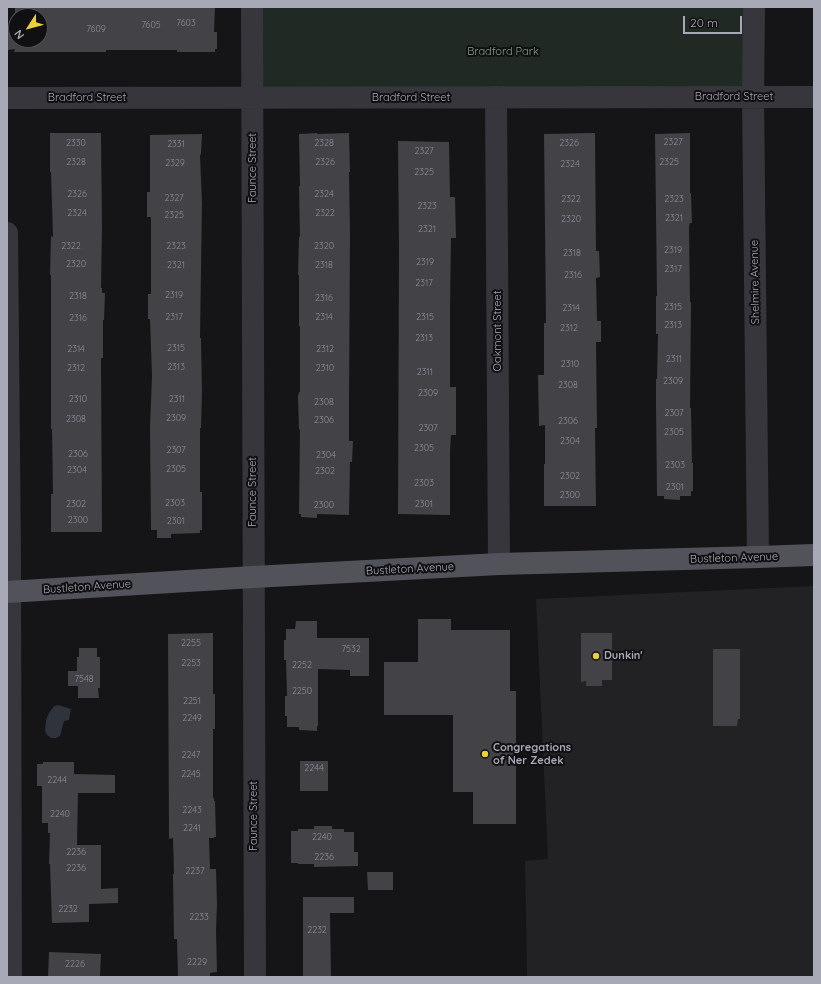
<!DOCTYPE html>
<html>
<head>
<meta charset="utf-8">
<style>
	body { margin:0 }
	#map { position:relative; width:821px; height:984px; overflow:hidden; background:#151517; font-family:Quicksand,sans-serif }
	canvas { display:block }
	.frame { position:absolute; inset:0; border:8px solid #a8a9b6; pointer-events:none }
	.north { position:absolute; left:8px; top:8px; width:40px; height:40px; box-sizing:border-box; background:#101012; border:1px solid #4d4d54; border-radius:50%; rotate:234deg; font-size:11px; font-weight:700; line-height:16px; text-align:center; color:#a8a9b6 }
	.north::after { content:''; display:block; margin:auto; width:14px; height:18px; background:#e8d13c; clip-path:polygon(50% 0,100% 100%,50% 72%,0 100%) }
	.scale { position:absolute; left:683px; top:16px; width:59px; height:18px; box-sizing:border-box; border:2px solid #a8a9b6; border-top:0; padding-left:5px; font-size:12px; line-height:14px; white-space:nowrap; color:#a8a9b6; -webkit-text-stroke:3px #101012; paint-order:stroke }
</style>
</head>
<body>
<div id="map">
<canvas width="821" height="984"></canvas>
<div class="frame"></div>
<div class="north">N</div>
<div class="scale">20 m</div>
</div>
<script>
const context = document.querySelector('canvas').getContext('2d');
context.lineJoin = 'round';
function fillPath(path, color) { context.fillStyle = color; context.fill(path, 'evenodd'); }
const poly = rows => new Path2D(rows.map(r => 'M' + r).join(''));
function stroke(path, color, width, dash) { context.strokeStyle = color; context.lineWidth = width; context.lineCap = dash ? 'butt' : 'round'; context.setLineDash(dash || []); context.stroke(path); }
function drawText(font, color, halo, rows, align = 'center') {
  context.font = font + ' Quicksand,sans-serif'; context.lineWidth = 4; context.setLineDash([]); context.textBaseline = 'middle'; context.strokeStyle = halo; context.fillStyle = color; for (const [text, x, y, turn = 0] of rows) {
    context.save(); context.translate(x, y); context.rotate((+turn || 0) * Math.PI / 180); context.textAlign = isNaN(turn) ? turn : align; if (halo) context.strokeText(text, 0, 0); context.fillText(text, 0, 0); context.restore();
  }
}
const built = poly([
	[814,586,814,977,527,977,525,861,548,859,536,599]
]);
const green = poly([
	[252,7,754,7,753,97,253,98]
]);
const water = poly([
	[58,705,71,709,69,720,64,721,60,736,56,738,51,738,47,735,45,731,46,720,49,713,54,706]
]);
const building = poly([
	[15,7,215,7,214,32,217,32,217,49,215,49,215,52,177,52,177,50,106,50,106,52,14,52,15,49,8,50,8,26,15,26],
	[16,16,40,16,40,40,16,40],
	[50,133,101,133,102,227,101,288,102,288,102,293,105,293,104,320,103,320,103,358,101,358,102,532,51,532,51,494,53,494,52,429,51,429,51,275,50,275,51,236,53,237,51,172,50,172],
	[317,133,317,134,349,133,350,172,349,172,350,233,349,406,349,441,353,441,352,462,350,462,349,515,317,514,317,518,301,517,301,514,299,514,300,429,299,430,298,397,299,392,300,392,300,326,299,326,299,275,298,275,299,237,300,237,299,186,300,186,299,134],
	[595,133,596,251,599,251,600,277,596,278,597,321,601,321,601,342,596,342,597,428,595,428,596,506,544,506,544,464,545,464,545,425,539,426,538,375,544,375,544,323,546,323,544,134],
	[690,133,690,193,691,193,692,223,690,223,689,226,690,302,691,302,690,408,691,408,692,463,693,463,693,491,691,491,691,496,680,496,680,500,664,499,664,496,657,496,656,404,656,379,657,379,658,334,656,334,656,296,657,296,655,134],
	[202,134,201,154,200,155,202,203,200,338,201,338,202,392,201,428,200,428,200,492,202,492,202,530,200,530,200,533,171,534,171,538,157,538,157,530,151,530,150,427,152,376,150,319,148,319,148,294,151,294,151,217,147,217,147,192,150,192,150,135],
	[398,141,449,142,450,197,455,197,456,238,451,238,450,307,450,387,456,387,456,435,451,435,450,452,450,515,398,514,399,251],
	[418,619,451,619,451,630,510,630,510,691,516,691,516,824,473,824,473,792,453,792,453,715,384,715,384,662,418,662],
	[296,621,317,621,317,638,369,638,369,676,350,676,350,670,318,669,318,726,317,726,317,731,299,730,299,727,287,727,287,716,285,716,285,696,287,696,286,660,284,660,284,640,286,640,286,629,295,629],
	[213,633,213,694,215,694,215,729,213,729,213,798,214,798,214,801,215,801,216,837,214,837,214,838,209,838,210,869,216,869,217,904,216,930,217,972,210,973,210,976,178,976,177,939,174,939,173,874,174,874,173,838,169,839,168,634],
	[581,633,612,633,612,680,602,680,602,686,586,686,586,681,581,682],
	[79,648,97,648,97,657,100,657,100,688,98,688,99,698,78,698,78,686,68,686,68,671,77,671,77,657,79,657],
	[713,649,740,649,740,719,738,719,737,726,713,726],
	[300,761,328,761,328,791,300,791],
	[43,762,74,762,74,774,115,775,115,793,78,793,77,845,101,845,101,889,118,888,118,903,89,904,89,922,52,923,50,864,49,864,50,833,48,833,48,823,42,823,42,786,37,786,37,764,43,764],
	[314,826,332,826,332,829,344,829,344,832,354,832,354,852,358,852,358,866,314,867,314,864,298,864,298,863,291,863,291,831,298,831,298,829,314,829],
	[367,872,393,872,393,890,368,890],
	[303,897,354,897,354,913,330,913,331,977,303,977],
	[49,952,101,954,100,977,48,977]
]);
const minor = poly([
	[252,7,255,977],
	[754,7,753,97,758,557],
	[496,97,499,564],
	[7,98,814,97],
	[7,233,10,558,11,977]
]);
const major = poly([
	[7,592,253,577,499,564,758,557,814,555]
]);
const markers = [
	[596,656,4,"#e8d13c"],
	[485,754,4,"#e8d13c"]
];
const numberNames = [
	["7603",186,23],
	["7605",151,25],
	["7609",96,29],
	["2327",673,142],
	["2330",76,143],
	["2328",324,143],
	["2326",569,143],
	["2331",176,144],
	["2327",424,151],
	["2328",76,162],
	["2326",325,162],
	["2325",669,162],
	["2329",175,163],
	["2324",570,164],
	["2325",424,172],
	["2326",77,194],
	["2324",324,194],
	["2327",174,198],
	["2322",571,199],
	["2323",674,199],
	["2323",427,206],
	["2324",77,213],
	["2322",325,213],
	["2325",174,215],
	["2321",674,218],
	["2320",571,219],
	["2321",427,229],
	["2322",71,246],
	["2323",176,246],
	["2320",324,246],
	["2319",673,250],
	["2318",572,253],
	["2319",425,262],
	["2320",76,264],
	["2321",176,265],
	["2318",324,265],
	["2317",673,269],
	["2316",573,275],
	["2317",424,283],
	["2319",174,295],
	["2318",78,296],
	["2316",324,298],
	["2315",673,307],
	["2314",571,308],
	["2317",174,317],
	["2314",324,317],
	["2315",425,317],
	["2316",78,318],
	["2313",673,325],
	["2312",569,328],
	["2313",424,338],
	["2315",176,348],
	["2314",76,349],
	["2312",325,349],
	["2311",674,359],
	["2310",570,364],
	["2313",176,367],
	["2312",76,368],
	["2310",325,368],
	["2311",425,372],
	["2309",673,381],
	["2308",568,385],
	["2309",428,393],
	["2310",78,399],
	["2311",177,399],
	["2308",324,402],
	["2307",674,413],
	["2309",176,418],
	["2308",76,419],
	["2306",324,420],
	["2306",568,421],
	["2307",428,428],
	["2305",674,432],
	["2304",570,441],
	["2305",424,448],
	["2307",176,450],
	["2306",78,454],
	["2304",326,455],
	["2303",675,465],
	["2305",176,469],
	["2304",77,470],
	["2302",325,471],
	["2302",570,476],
	["2303",424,483],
	["2301",675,487],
	["2300",570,495],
	["2303",175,503],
	["2302",76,504],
	["2301",424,504],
	["2300",324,505],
	["2300",78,520],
	["2301",176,521],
	["2255",191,643],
	["7532",351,649],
	["2253",191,663],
	["2252",302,665],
	["7548",84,679],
	["2250",302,691],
	["2251",192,701],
	["2249",192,718],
	["2247",191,755],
	["2244",314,768],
	["2245",191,774],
	["2244",57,780],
	["2243",192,810],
	["2240",60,814],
	["2241",192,828],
	["2240",322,837],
	["2236",76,852],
	["2236",324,857],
	["2236",76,868],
	["2237",195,871],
	["2232",68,909],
	["2233",199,917],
	["2232",317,930],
	["2229",197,962],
	["2226",75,964]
];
const parkNames = [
	["Bradford Park",503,52]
];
const streetNames = [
	["Bradford Street",734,97],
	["Bradford Street",87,98],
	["Bradford Street",411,98],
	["Faunce Street",253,168,-90],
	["Shelmire Avenue",755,282,-91],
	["Oakmont Street",498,331,-90],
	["Faunce Street",253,492,-90],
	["Bustleton Avenue",734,558,-2],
	["Bustleton Avenue",410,569,-3],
	["Bustleton Avenue",87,587,-4],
	["Faunce Street",254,816,-90]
];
const poiNames = [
	["Dunkin'",604,656],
	["Congregations",493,748],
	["of Ner Zedek",493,761]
];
fillPath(built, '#222124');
fillPath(green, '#212924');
fillPath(water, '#2e333c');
fillPath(building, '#424247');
stroke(minor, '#37363c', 22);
stroke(major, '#52535a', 22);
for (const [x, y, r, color] of markers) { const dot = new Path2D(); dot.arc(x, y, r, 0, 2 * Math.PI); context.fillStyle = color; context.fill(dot); stroke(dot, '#101012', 1.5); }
drawText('9px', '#8e8f9a', null, numberNames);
drawText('11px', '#80a088', '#101012', parkNames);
drawText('11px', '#a8a9b6', '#101012', streetNames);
drawText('bold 11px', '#a8a9b6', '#101012', poiNames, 'left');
</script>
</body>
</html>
